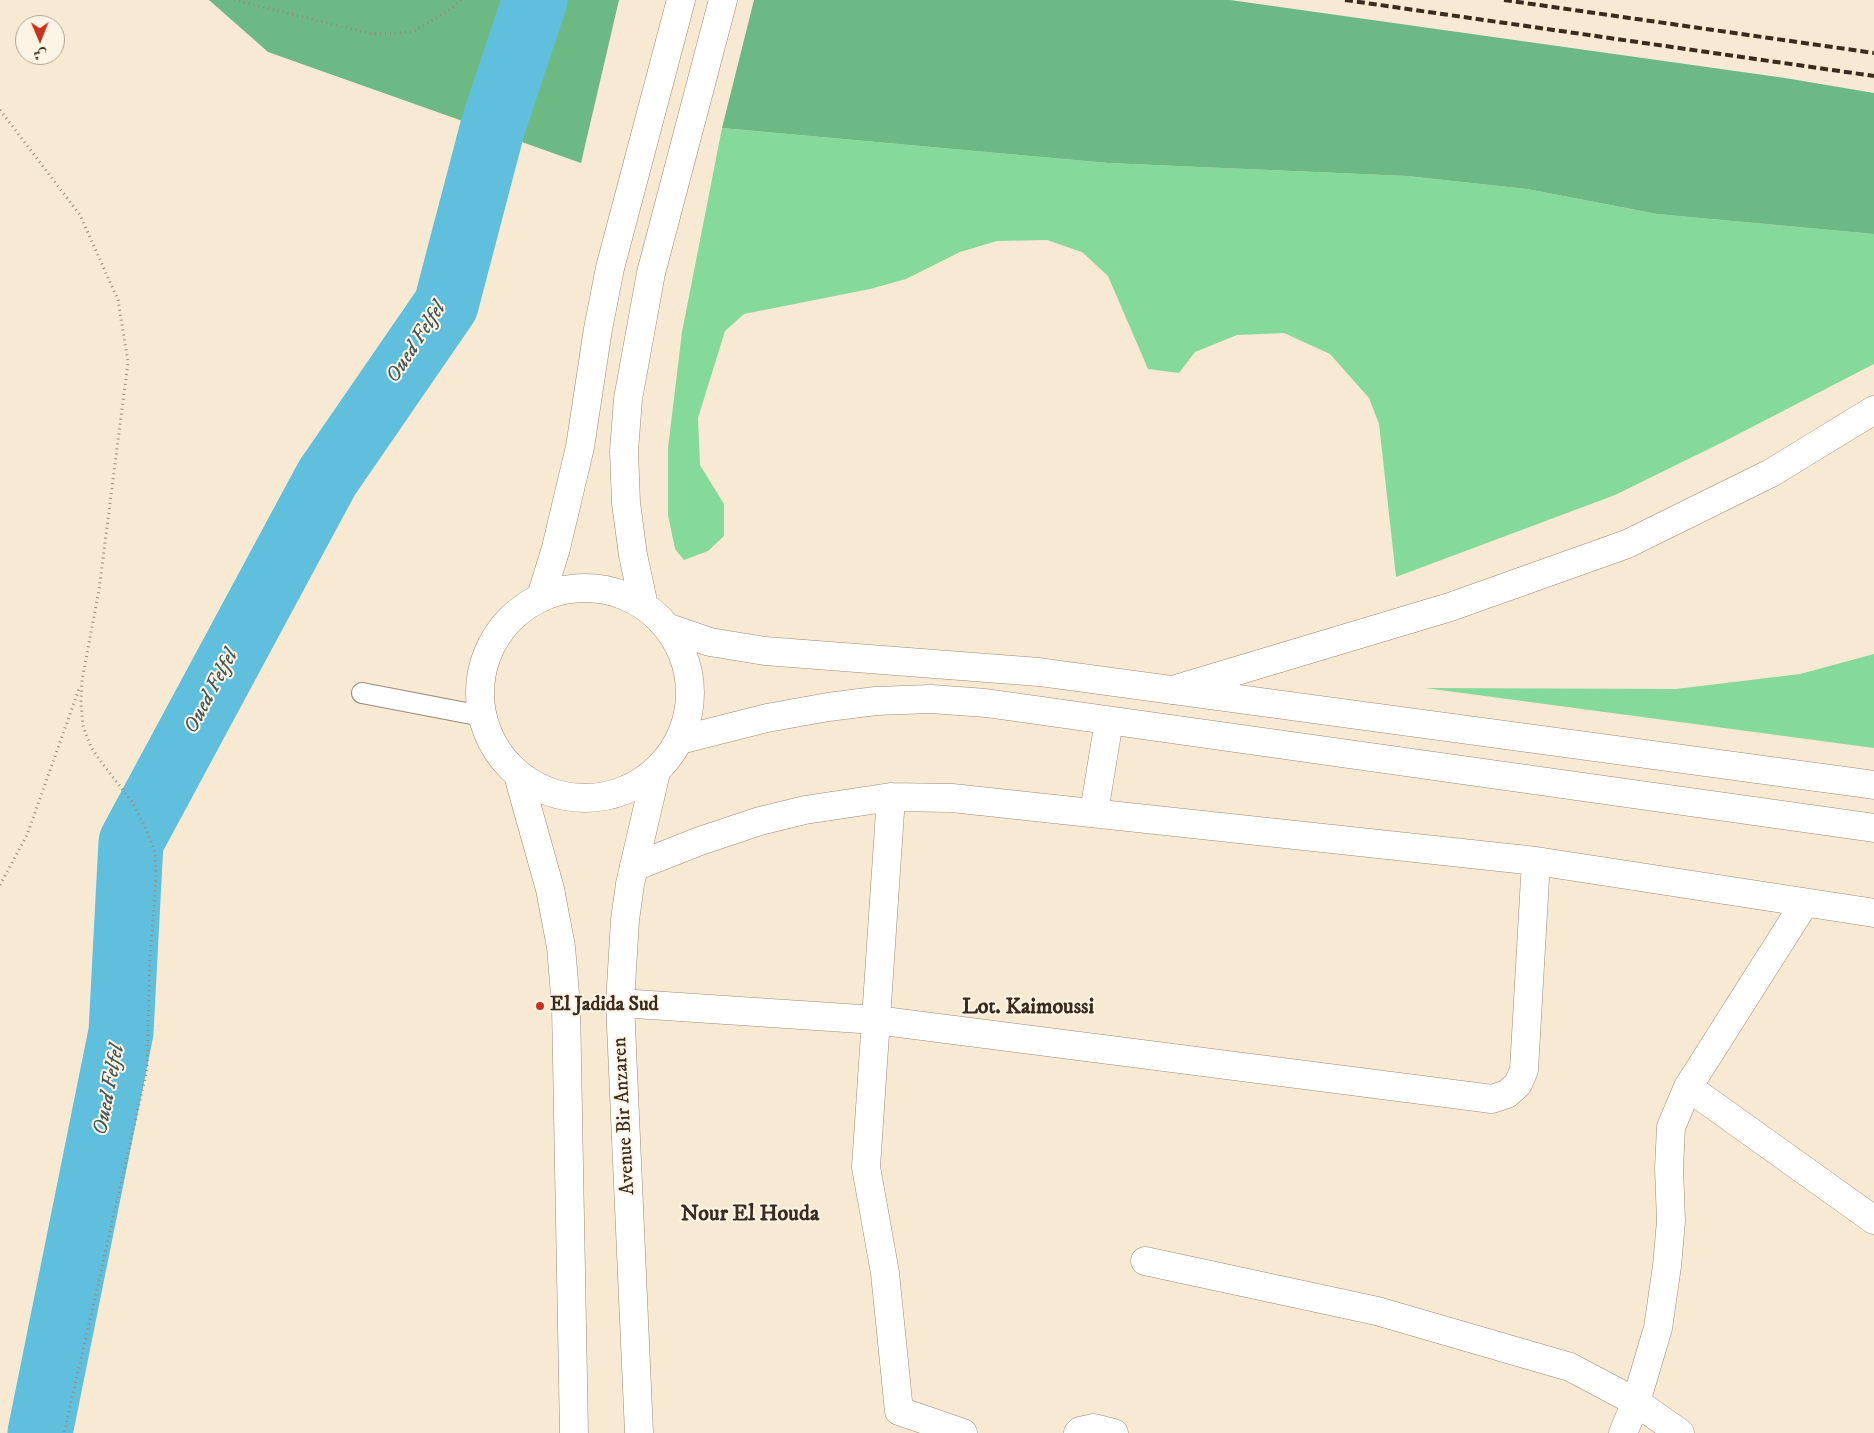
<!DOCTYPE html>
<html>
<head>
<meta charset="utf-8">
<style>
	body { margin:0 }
	#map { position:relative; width:1874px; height:1433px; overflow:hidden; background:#f8e9d2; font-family:"IM FELL DW Pica",Amiri,serif }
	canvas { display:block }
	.north { position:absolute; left:15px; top:15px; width:50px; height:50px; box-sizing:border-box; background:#fcf5e5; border:1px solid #afa495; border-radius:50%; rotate:179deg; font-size:14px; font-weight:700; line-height:20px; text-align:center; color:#3b2a1e }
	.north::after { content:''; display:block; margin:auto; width:18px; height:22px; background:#c8321e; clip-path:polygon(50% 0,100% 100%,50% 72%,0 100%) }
</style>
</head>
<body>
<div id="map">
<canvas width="1874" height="1433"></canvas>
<div class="north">ش</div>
</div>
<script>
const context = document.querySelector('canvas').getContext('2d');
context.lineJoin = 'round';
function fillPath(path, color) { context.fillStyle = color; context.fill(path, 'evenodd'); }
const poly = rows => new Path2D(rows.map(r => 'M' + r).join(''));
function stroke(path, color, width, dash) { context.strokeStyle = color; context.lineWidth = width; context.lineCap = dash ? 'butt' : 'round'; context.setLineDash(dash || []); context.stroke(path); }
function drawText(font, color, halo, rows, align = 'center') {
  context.font = font + ' "IM FELL DW Pica",serif'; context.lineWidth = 4; context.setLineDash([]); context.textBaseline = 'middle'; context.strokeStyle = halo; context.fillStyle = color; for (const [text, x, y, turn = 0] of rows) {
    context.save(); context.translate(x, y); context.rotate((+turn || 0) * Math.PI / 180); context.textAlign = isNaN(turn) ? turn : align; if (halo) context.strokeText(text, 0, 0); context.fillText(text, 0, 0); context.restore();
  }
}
const green = poly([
	[722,128,1108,163,1407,176,1527,189,1657,214,1874,234,1874,364,1725,441,1615,495,1396,577,1379,424,1369,398,1330,354,1284,333,1237,335,1195,352,1179,373,1148,369,1108,276,1082,252,1047,240,997,241,960,252,906,279,870,289,744,314,725,331,698,418,700,465,724,504,724,536,708,551,684,560,675,549,668,515,668,448,682,332],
	[1874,654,1874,748,1425,688,1676,689,1800,674]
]);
const forest = poly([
	[209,0,619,0,581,163,268,52],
	[754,0,1230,0,1785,78,1874,93,1874,234,1657,214,1527,189,1407,176,1108,163,722,128]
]);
const river = poly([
	[40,1433,121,1032,131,842,327,478,446,305,493,126,535,0]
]);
const path = poly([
	[234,0,373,34,413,32,452,8,461,0],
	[0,110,80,215,118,300,128,362,99,590,82,680,81,703,83,726,91,747,99,759,132,802,145,827,155,852,156,878,150,958,147,1070,64,1433],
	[0,885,27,835,80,686]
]);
const service = poly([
	[362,693,482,716]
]);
const minor = poly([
	[1173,690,1450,607,1627,544,1771,473,1874,410],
	[891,797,866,1167,885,1273,899,1411,963,1433],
	[634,867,700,841,760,821,805,810,891,797,952,798,1536,861,1874,913],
	[620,1003,876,1020,1492,1099,1507,1094,1518,1084,1524,1070,1536,861],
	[1688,1087,1874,1220],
	[1145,1261,1377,1311,1570,1367,1636,1402,1680,1433],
	[1078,1433,1080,1431,1094,1428,1114,1433],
	[1623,1433,1636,1402,1658,1328,1667,1266,1671,1221,1669,1168,1671,1127,1688,1087,1804,904]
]);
const secondary = poly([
	[669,628,710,642,765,651,1039,672,1874,785],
	[680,740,767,718,828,707,876,701,931,699,986,703,1874,828],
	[1094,812,1109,721]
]);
const trunk = poly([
	'480 693a105 105 0 1 1 210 0a105 105 0 1 1-210 0Z',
	[541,597,556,548,580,447,598,329,610,268,681,0],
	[644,606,633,555,626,503,624,451,628,399,651,273,723,0],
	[518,775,550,889,561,947,566,1006,574,1433],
	[639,1433,620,1003,625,920,630,884,656,772]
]);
const rail = poly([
	[1345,0,1874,76],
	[1504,0,1874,53]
]);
const markers = [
	[540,1006,5,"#c8321e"]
];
const poiNames = [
	["El Jadida Sud",550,1006]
];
const streetNames = [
	["Avenue Bir Anzaren",625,1116,-93]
];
const waterNames = [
	["Oued Felfel",417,343,-57],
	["Oued Felfel",212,692,-62],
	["Oued Felfel",110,1090,-79]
];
const quarterNames = [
	["Lot. Kaimoussi",1028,1008],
	["Nour El Houda",750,1215]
];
fillPath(green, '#85d99b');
fillPath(forest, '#6cb983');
stroke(river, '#5fbfdd', 65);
stroke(service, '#9a8a78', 22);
stroke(minor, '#9a8a78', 29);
stroke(secondary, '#9a8a78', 29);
stroke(trunk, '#9a8a78', 29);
stroke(path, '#9a8a78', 3, [1, 4]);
stroke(service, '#fff', 20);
stroke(minor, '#fff', 28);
stroke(secondary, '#fff', 28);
stroke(trunk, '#fff', 28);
stroke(rail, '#3b2a1e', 4, [8, 4]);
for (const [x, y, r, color] of markers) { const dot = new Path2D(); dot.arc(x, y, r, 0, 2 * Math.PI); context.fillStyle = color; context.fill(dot); stroke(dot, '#fcf5e5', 2); }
drawText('bold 20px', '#3b2a1e', '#fcf5e5', poiNames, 'left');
drawText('20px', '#3b2a1e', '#fcf5e5', streetNames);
drawText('italic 21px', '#465757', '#fcf5e5', waterNames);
drawText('bold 22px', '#3b2a1e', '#fcf5e5', quarterNames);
</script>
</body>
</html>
